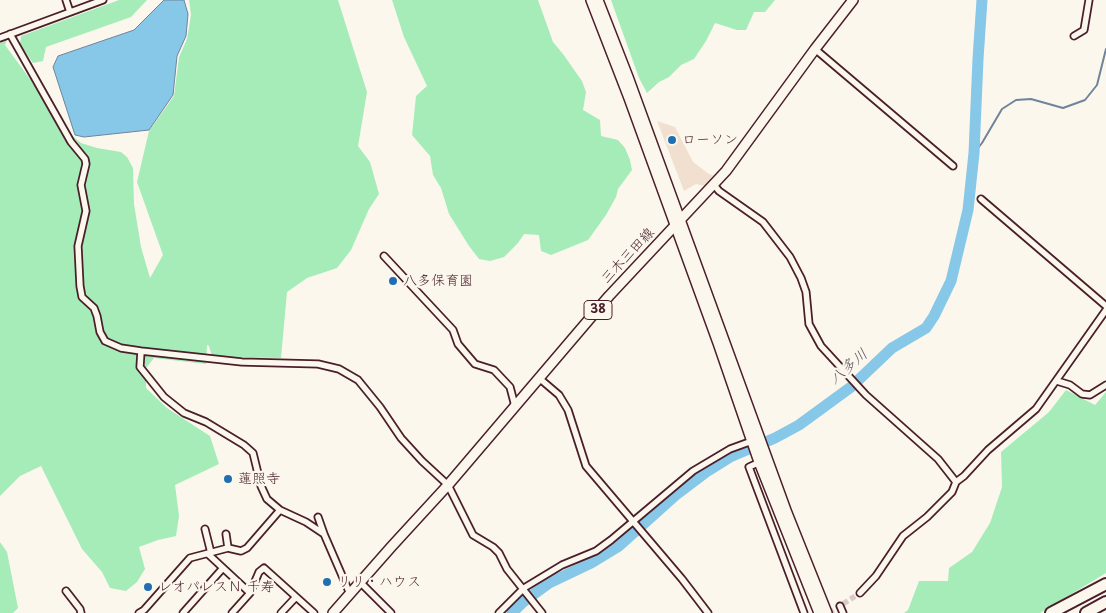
<!DOCTYPE html>
<html>
<head>
<meta charset="utf-8">
<style>
	body { margin:0 }
	canvas { display:block; background:#fbf7ec }
</style>
</head>
<body>
<canvas width="1106" height="613"></canvas>
<script>
const context = document.querySelector('canvas').getContext('2d');
context.lineJoin = 'round';
function fillPath(path, color) { context.fillStyle = color; context.fill(path, 'evenodd'); }
const poly = rows => new Path2D(rows.map(r => 'M' + r).join(''));
function stroke(path, color, width, dash) { context.strokeStyle = color; context.lineWidth = width; context.lineCap = dash ? 'butt' : 'round'; context.setLineDash(dash || []); context.stroke(path); }
function drawText(font, color, halo, rows, align = 'center') {
  context.font = font + ' "Playpen Sans","Klee One",sans-serif'; context.lineWidth = 4.5; context.setLineDash([]); context.textBaseline = 'middle'; context.strokeStyle = halo; context.fillStyle = color; for (const [text, x, y, turn = 0] of rows) {
    context.save(); context.translate(x, y); context.rotate((+turn || 0) * Math.PI / 180); context.textAlign = isNaN(turn) ? turn : align; if (halo) context.strokeText(text, 0, 0); context.fillText(text, 0, 0); context.restore();
  }
}
const built = poly([
	[657,121,675,127,693,162,709,174,713,175,705,186,696,184,684,191]
]);
const green = poly([
	[119,0,147,0,131,17,46,47,43,61,33,63,20,44,21,36],
	[189,0,338,0,367,92,358,146,370,162,379,194,369,209,351,250,337,268,307,278,287,292,281,358,212,357,209,346,207,345,206,364,154,358,146,368,146,388,167,408,210,436,219,464,175,485,179,516,176,536,158,540,139,547,145,569,137,582,126,591,110,588,102,572,82,549,41,466,20,476,0,496,0,43,7,40,5,45,71,135,81,143,97,148,121,152,127,157,133,168,134,204,141,247,150,278,163,255,137,182,149,131,174,96,179,57,187,39,191,15],
	[392,0,538,0,553,42,563,54,582,81,586,92,583,110,600,120,601,136,618,140,625,148,630,160,632,170,618,189,616,197,606,215,588,240,551,255,541,251,539,235,524,234,518,243,504,257,490,261,479,259,469,246,449,214,441,188,433,175,430,156,412,135,416,96,427,86,404,37],
	[611,0,775,0,765,12,754,12,746,30,737,30,715,23,706,41,694,59,681,65,669,77,659,82,647,93,639,78],
	[1066,390,1095,405,1106,392,1106,573,1040,613,904,613,908,610,919,581,948,581,949,568,972,552,990,523,1002,487,1001,452,1049,412],
	[0,542,7,552,18,608,13,613,0,613]
]);
const water = poly([
	[164,0,184,0,188,14,186,36,177,56,173,95,149,130,84,137,75,135,53,67,58,56,134,30,164,0]
]);
const stream = poly([
	[974,153,982,143,1002,109,1016,100,1031,99,1063,108,1085,100,1097,85,1106,49]
]);
const river = poly([
	[512,613,523,602,549,583,591,563,619,546,677,494,706,472,730,457,775,438,799,425,851,387,892,348,926,328,934,316,951,281,968,210,974,153,978,59,982,0]
]);
const streetTunnel = poly([
	[829,613,860,593]
]);
const street = poly([
	[66,0,70,12],
	[10,34,71,142,85,159,86,164,81,185,86,211,78,246,80,286,82,297,94,308,97,316,100,332,105,341,121,348,141,351,242,362,318,364,339,369,358,380,380,407,401,438,422,461,448,485,473,535,493,547,499,553,507,569,542,613],
	[1074,36,1084,30,1089,0],
	[0,38,103,0],
	[815,49,953,166],
	[714,185,719,191,763,222,790,257,801,278,806,292,809,324,821,346,866,395,938,459,956,482],
	[981,199,1106,306],
	[384,256,453,330,458,344,475,364,494,370,510,387,515,406],
	[141,351,140,367,164,397,184,413,206,422,244,445,253,453,261,486,267,499,280,510,306,522,324,534,350,594],
	[539,378,559,395,568,410,586,466,682,579,708,613],
	[1057,381,1070,385,1082,394,1090,395,1106,385],
	[762,461,749,467,804,613],
	[318,517,324,534],
	[205,529,211,553],
	[226,534,228,548],
	[208,554,250,593,259,572,264,568,314,613],
	[360,582,391,613],
	[66,591,80,609,81,613],
	[860,593,876,576,903,536,927,517,952,492,956,482,964,476,988,450,1036,409,1106,310],
	[840,606,843,613],
	[139,613,144,610,190,558,228,548,241,551,247,548,280,510],
	[183,613,223,568],
	[232,613,250,593],
	[281,613,296,597],
	[499,613,524,588,562,565,596,551,611,540,693,471,730,449,752,441]
]);
const secondary = poly([
	[591,0,629,98,718,343,759,462,819,613],
	[598,0,628,77,787,513,827,613]
]);
const primary = poly([
	[333,613,392,546,448,485,609,296,726,171,815,49,853,0]
]);
const highway = poly([
	[1051,613,1106,584],
	[1086,613,1106,602]
]);
const markers = [
	[672,140,5,"#1f6fb2"],
	[393,281,5,"#1f6fb2"],
	[228,479,5,"#1f6fb2"],
	[327,582,5,"#1f6fb2"],
	[148,587,5,"#1f6fb2"]
];
const shields = [
	[598,310,28]
];
const shieldNames = [
	["38",598,310]
];
const poiNames = [
	["ローソン",682,140],
	["八多保育園",403,281],
	["蓮照寺",238,479],
	["リリ・ハウス",337,582],
	["レオパレスＮ 千寿",158,587]
];
const streetNames = [
	["三木三田線",628,256,-47]
];
const waterNames = [
	["八多川",849,367,-41]
];
fillPath(built, '#f1e0cf');
fillPath(green, '#a6ecb8');
fillPath(water, '#87c7e8');
stroke(water, '#6f849c', 1);
stroke(stream, '#6f849c', 2);
stroke(river, '#87c7e8', 11);
stroke(streetTunnel, '#d8ccc5', 5.5, [5.5, 3]);
stroke(street, '#4a1f2b', 9);
stroke(secondary, '#4a1f2b', 12);
stroke(primary, '#4a1f2b', 12);
stroke(highway, '#4a1f2b', 14);
stroke(street, '#fbf7ec', 5.5);
stroke(secondary, '#fbf7ec', 9);
stroke(primary, '#fbf7ec', 9);
stroke(highway, '#fbf7ec', 10);
for (const [x, y, r, color] of markers) { const dot = new Path2D(); dot.arc(x, y, r, 0, 2 * Math.PI); context.fillStyle = color; context.fill(dot); stroke(dot, '#fbf7ec', 2); }
for (const [x, y, w] of shields) { const box = new Path2D(); box.roundRect(x - w / 2, y - 9.5, w, 19, 4); context.fillStyle = '#fbf7ec'; context.fill(box); stroke(box, '#4a1f2b', 1); }
drawText('bold 12px', '#4a1f2b', null, shieldNames);
drawText('14px', '#4a1f2b', '#fbf7ec', poiNames, 'left');
drawText('14px', '#4a1f2b', '#fbf7ec', streetNames);
drawText('italic 15px', '#5c5164', '#fbf7ec', waterNames);
</script>
</body>
</html>
